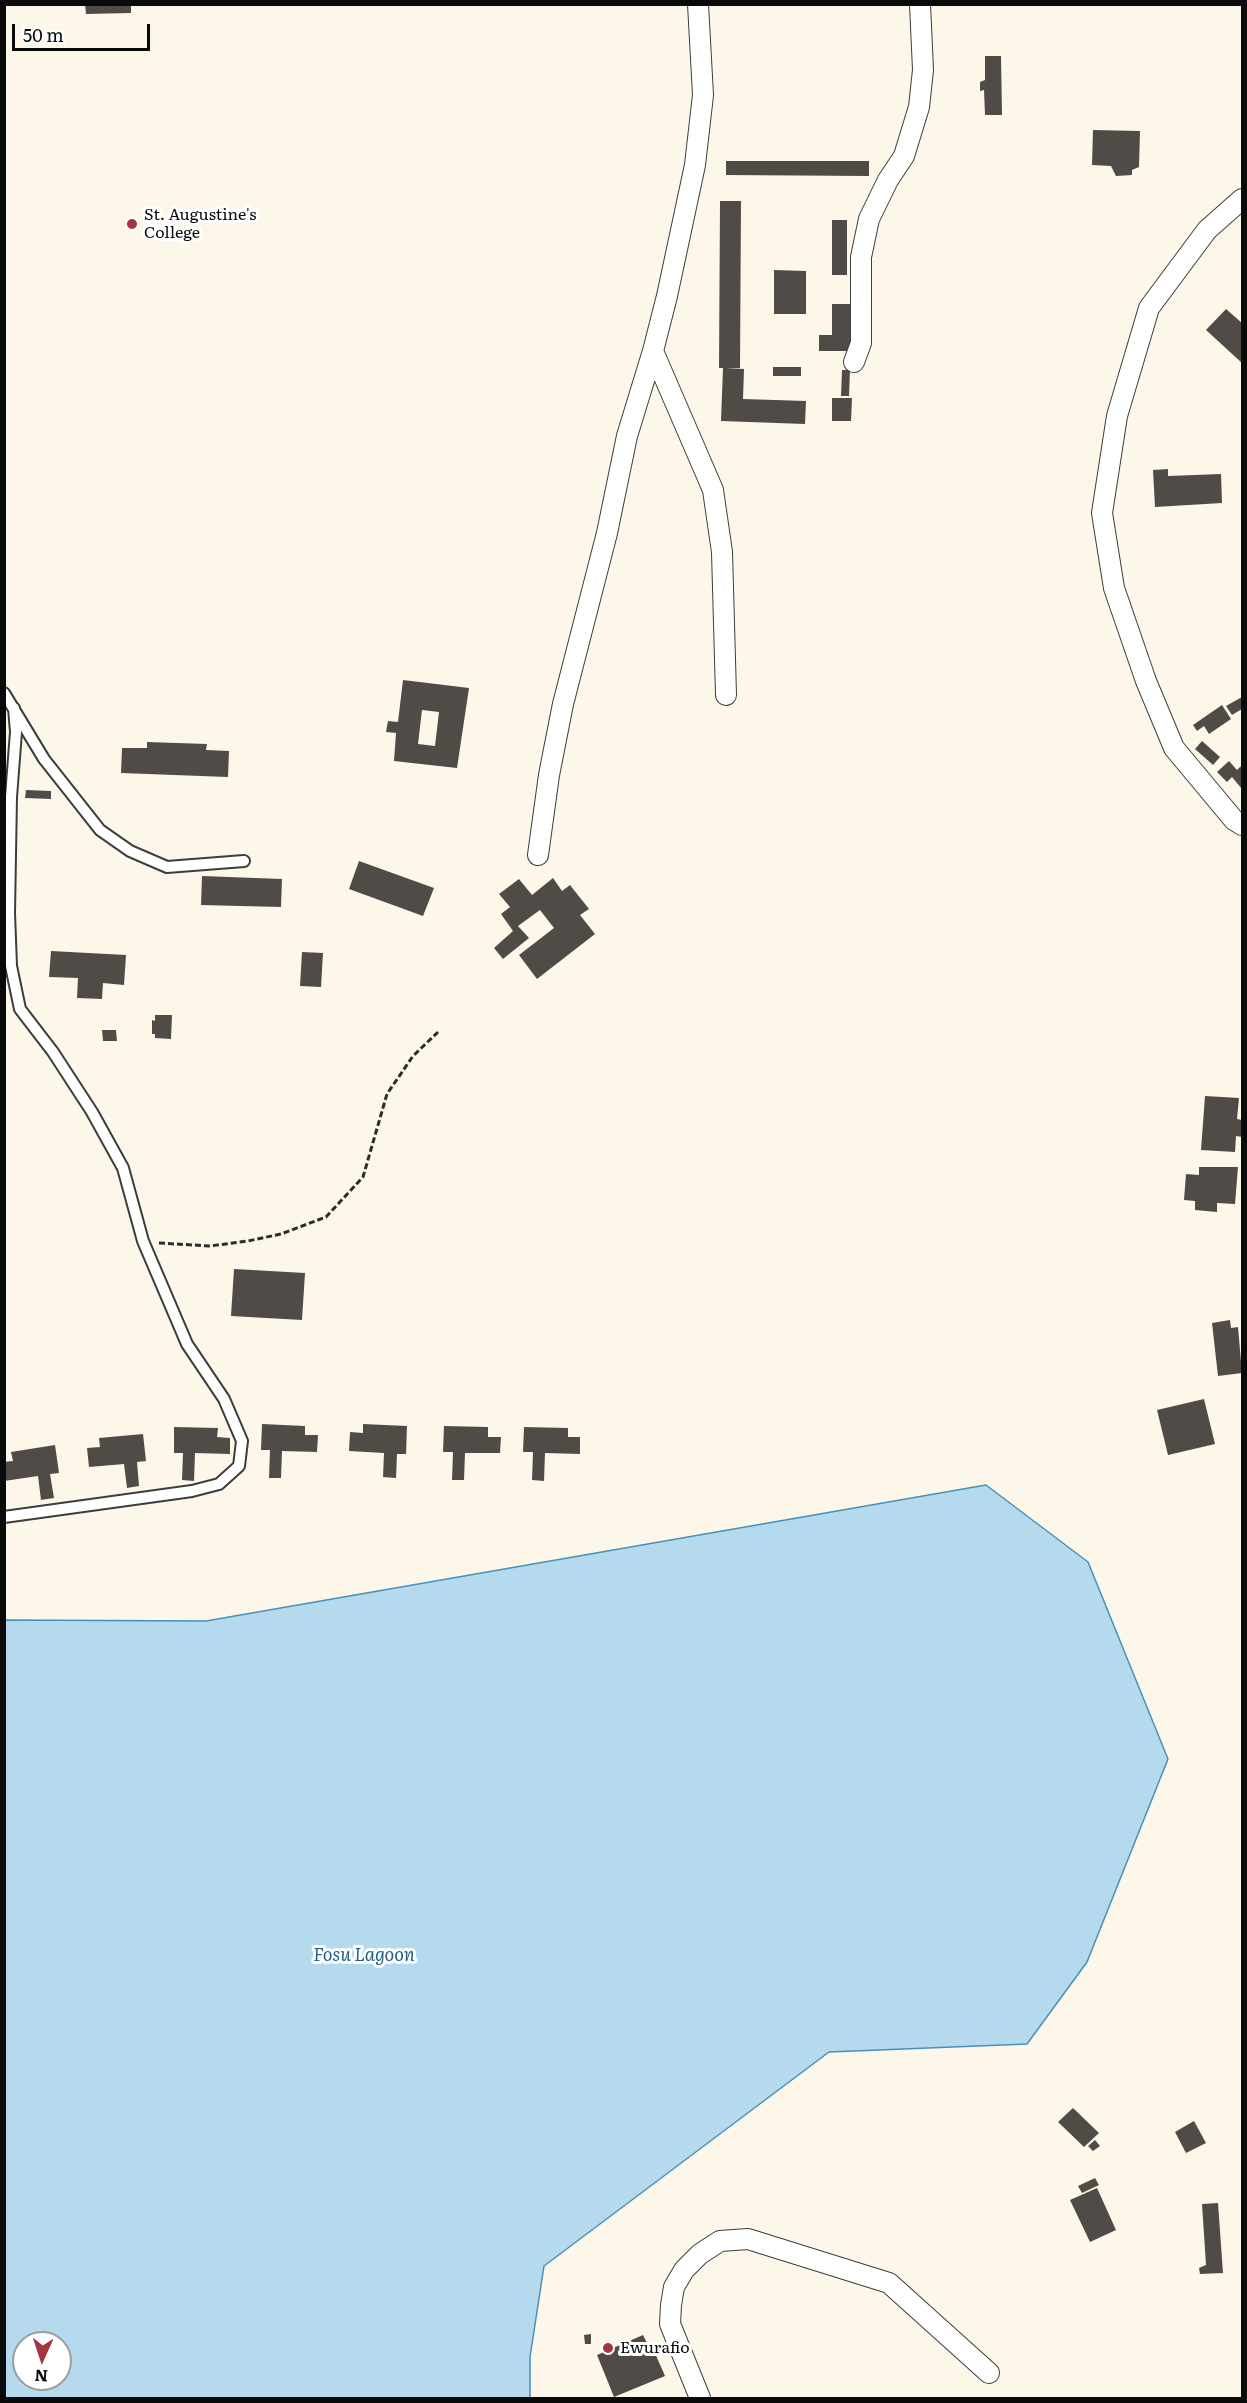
<!DOCTYPE html>
<html>
<head>
<meta charset="utf-8">
<style>
	body { margin:0 }
	#map { position:relative; width:1247px; height:2403px; overflow:hidden; background:#fcf7e9; font-family:Literata,serif }
	canvas { display:block }
	.frame { position:absolute; inset:0; border:6px solid #0a0a0a; pointer-events:none }
	.north { position:absolute; left:12px; top:2331px; width:60px; height:60px; box-sizing:border-box; background:#fff; border:2px solid #9d9d9d; border-radius:50%; rotate:183deg; font-size:16px; font-weight:700; line-height:24px; text-align:center; color:#0a0a0a }
	.north::after { content:''; display:block; margin:auto; width:21px; height:27px; background:#a63540; clip-path:polygon(50% 0,100% 100%,50% 72%,0 100%) }
	.scale { position:absolute; left:12px; top:24px; width:138px; height:27px; box-sizing:border-box; border:3px solid #0a0a0a; border-top:0; padding-left:8px; font-size:18px; line-height:21px; white-space:nowrap; color:#0a0a0a; -webkit-text-stroke:4px #fff; paint-order:stroke }
</style>
</head>
<body>
<div id="map">
<canvas width="1247" height="2403"></canvas>
<div class="frame"></div>
<div class="north">N</div>
<div class="scale">50 m</div>
</div>
<script>
const context = document.querySelector('canvas').getContext('2d');
context.lineJoin = 'round';
function fillPath(path, color) { context.fillStyle = color; context.fill(path, 'evenodd'); }
const poly = rows => new Path2D(rows.map(r => 'M' + r).join(''));
function stroke(path, color, width, dash) { context.strokeStyle = color; context.lineWidth = width; context.lineCap = dash ? 'butt' : 'round'; context.setLineDash(dash || []); context.stroke(path); }
function drawText(font, color, halo, rows, align = 'center') {
  context.font = font + ' Literata,serif'; context.lineWidth = 6; context.setLineDash([]); context.textBaseline = 'middle'; context.strokeStyle = halo; context.fillStyle = color; for (const [text, x, y, turn = 0] of rows) {
    context.save(); context.translate(x, y); context.rotate((+turn || 0) * Math.PI / 180); context.textAlign = isNaN(turn) ? turn : align; if (halo) context.strokeText(text, 0, 0); context.fillText(text, 0, 0); context.restore();
  }
}
const water = poly([
	[986,1485,1088,1562,1168,1759,1087,1962,1027,2044,829,2052,544,2266,530,2357,530,2398,5,2398,5,1620,206,1621,986,1485],
	[24,2343,60,2343,60,2379,24,2379,24,2343]
]);
const building = poly([
	[85,4,131,4,131,13,86,14],
	[985,56,1001,56,1002,115,985,115,984,90,980,91,980,82,985,80],
	[1093,130,1140,131,1139,167,1132,170,1132,175,1116,176,1111,166,1092,165],
	[726,161,869,161,869,176,726,175],
	[720,201,741,201,740,368,726,368,744,369,743,399,806,401,805,424,721,421,723,368,719,368],
	[832,220,847,220,847,275,832,275],
	[774,270,806,271,806,314,774,314],
	[832,304,851,304,851,351,819,351,819,335,832,335],
	[1226,309,1242,323,1242,363,1206,330],
	[773,367,801,367,801,376,773,376],
	[842,370,850,370,849,396,841,396],
	[832,398,852,398,851,421,832,421],
	[1168,469,1168,476,1221,474,1222,503,1155,507,1153,470],
	[403,680,469,688,457,768,394,761,396,733,386,732,388,721,398,722],
	[422,710,439,712,435,746,418,744],
	[1242,697,1242,709,1232,715,1226,706],
	[1222,705,1231,719,1209,734,1204,726,1197,731,1193,725],
	[1202,741,1220,757,1213,765,1195,749],
	[147,742,207,744,206,750,229,751,228,777,121,773,122,748,147,748],
	[1229,761,1237,770,1242,765,1242,789,1232,777,1227,782,1217,772],
	[26,790,51,791,51,799,25,798],
	[359,861,434,888,423,916,349,889],
	[202,876,282,879,281,907,201,905],
	[553,878,562,891,570,885,589,909,580,915,595,934,537,979,519,955,554,928,540,910,518,926,529,938,503,959,494,948,513,931,501,914,510,907,499,894,519,879,532,895],
	[51,951,126,955,124,985,103,983,102,999,77,998,78,978,49,977],
	[302,952,323,953,321,987,300,986],
	[155,1015,172,1015,171,1039,155,1038,155,1034,152,1034,152,1020,155,1021],
	[102,1030,116,1030,117,1041,103,1041],
	[1205,1096,1239,1098,1237,1119,1242,1120,1242,1137,1236,1136,1235,1152,1201,1150],
	[1199,1167,1238,1167,1235,1204,1217,1203,1217,1212,1195,1210,1195,1201,1184,1200,1186,1174,1199,1175],
	[234,1269,305,1273,302,1320,231,1316],
	[1230,1320,1231,1328,1238,1327,1242,1373,1218,1376,1212,1323],
	[1204,1399,1215,1444,1168,1455,1157,1410],
	[262,1424,305,1426,305,1435,318,1435,317,1452,282,1451,281,1478,269,1478,270,1450,261,1450],
	[363,1424,407,1426,406,1454,397,1454,396,1478,383,1477,384,1453,349,1451,350,1432,363,1433],
	[444,1426,488,1427,488,1437,501,1437,500,1453,465,1453,464,1480,452,1480,453,1452,443,1452],
	[174,1427,218,1428,217,1437,230,1438,230,1454,195,1453,194,1481,182,1480,183,1453,174,1453],
	[524,1427,568,1428,568,1437,580,1437,580,1454,545,1453,544,1481,532,1480,533,1452,523,1452],
	[143,1434,146,1461,137,1462,139,1486,127,1488,124,1464,89,1467,87,1448,100,1447,99,1438],
	[55,1445,59,1473,50,1474,54,1498,41,1500,38,1476,4,1481,4,1462,13,1461,11,1452],
	[1073,2108,1099,2133,1084,2147,1058,2122],
	[1194,2121,1206,2143,1186,2153,1175,2132],
	[1095,2140,1100,2146,1093,2151,1088,2146],
	[1095,2178,1099,2185,1082,2193,1078,2186],
	[1097,2188,1116,2230,1090,2242,1070,2200],
	[1218,2203,1223,2273,1200,2274,1199,2268,1206,2265,1202,2204],
	[591,2334,591,2344,585,2344,584,2335],
	[643,2335,648,2345,651,2344,665,2376,614,2397,597,2355]
]);
const path = poly([
	[159,1243,210,1246,248,1241,281,1234,326,1217,363,1177,387,1094,413,1056,438,1032]
]);
const lane = poly([
	[4,693,44,759,100,830,130,851,167,867,244,861],
	[4,1517,192,1491,219,1484,239,1466,242,1441,224,1399,187,1344,143,1241,123,1168,92,1112,53,1052,20,1009,11,966,9,913,11,797,16,732,14,708]
]);
const street = poly([
	[1242,199,1207,230,1149,308,1117,416,1102,513,1114,588,1146,681,1174,748,1234,820,1242,825],
	[653,351,713,490,722,552,726,695],
	[854,362,861,343,861,257,869,219,888,180,904,156,919,107,923,70,920,4],
	[538,855,549,775,563,704,607,533,627,436,653,351,667,296,695,165,703,95,698,4],
	[700,2398,670,2324,671,2305,674,2287,684,2270,700,2254,720,2241,748,2239,889,2283,989,2373]
]);
const markers = [
	[132,224,6,"#a63540"],
	[608,2348,6,"#a63540"]
];
const poiNames = [
	["St. Augustine's",144,215],
	["College",144,233],
	["Ewurafio",620,2348]
];
const waterNames = [
	["Fosu Lagoon",364,1956]
];
fillPath(water, '#b5daed');
stroke(water, '#4691ba', 1.5);
fillPath(building, '#514b48');
stroke(lane, '#3d3d3d', 14);
stroke(street, '#3d3d3d', 22);
stroke(path, '#2c2c2c', 3, [6, 3]);
stroke(lane, '#fff', 10);
stroke(street, '#fff', 20);
for (const [x, y, r, color] of markers) { const dot = new Path2D(); dot.arc(x, y, r, 0, 2 * Math.PI); context.fillStyle = color; context.fill(dot); stroke(dot, '#fff', 2); }
drawText('16px', '#0a0a0a', '#fff', poiNames, 'left');
drawText('italic 18px', '#256289', '#fff', waterNames);
</script>
</body>
</html>
